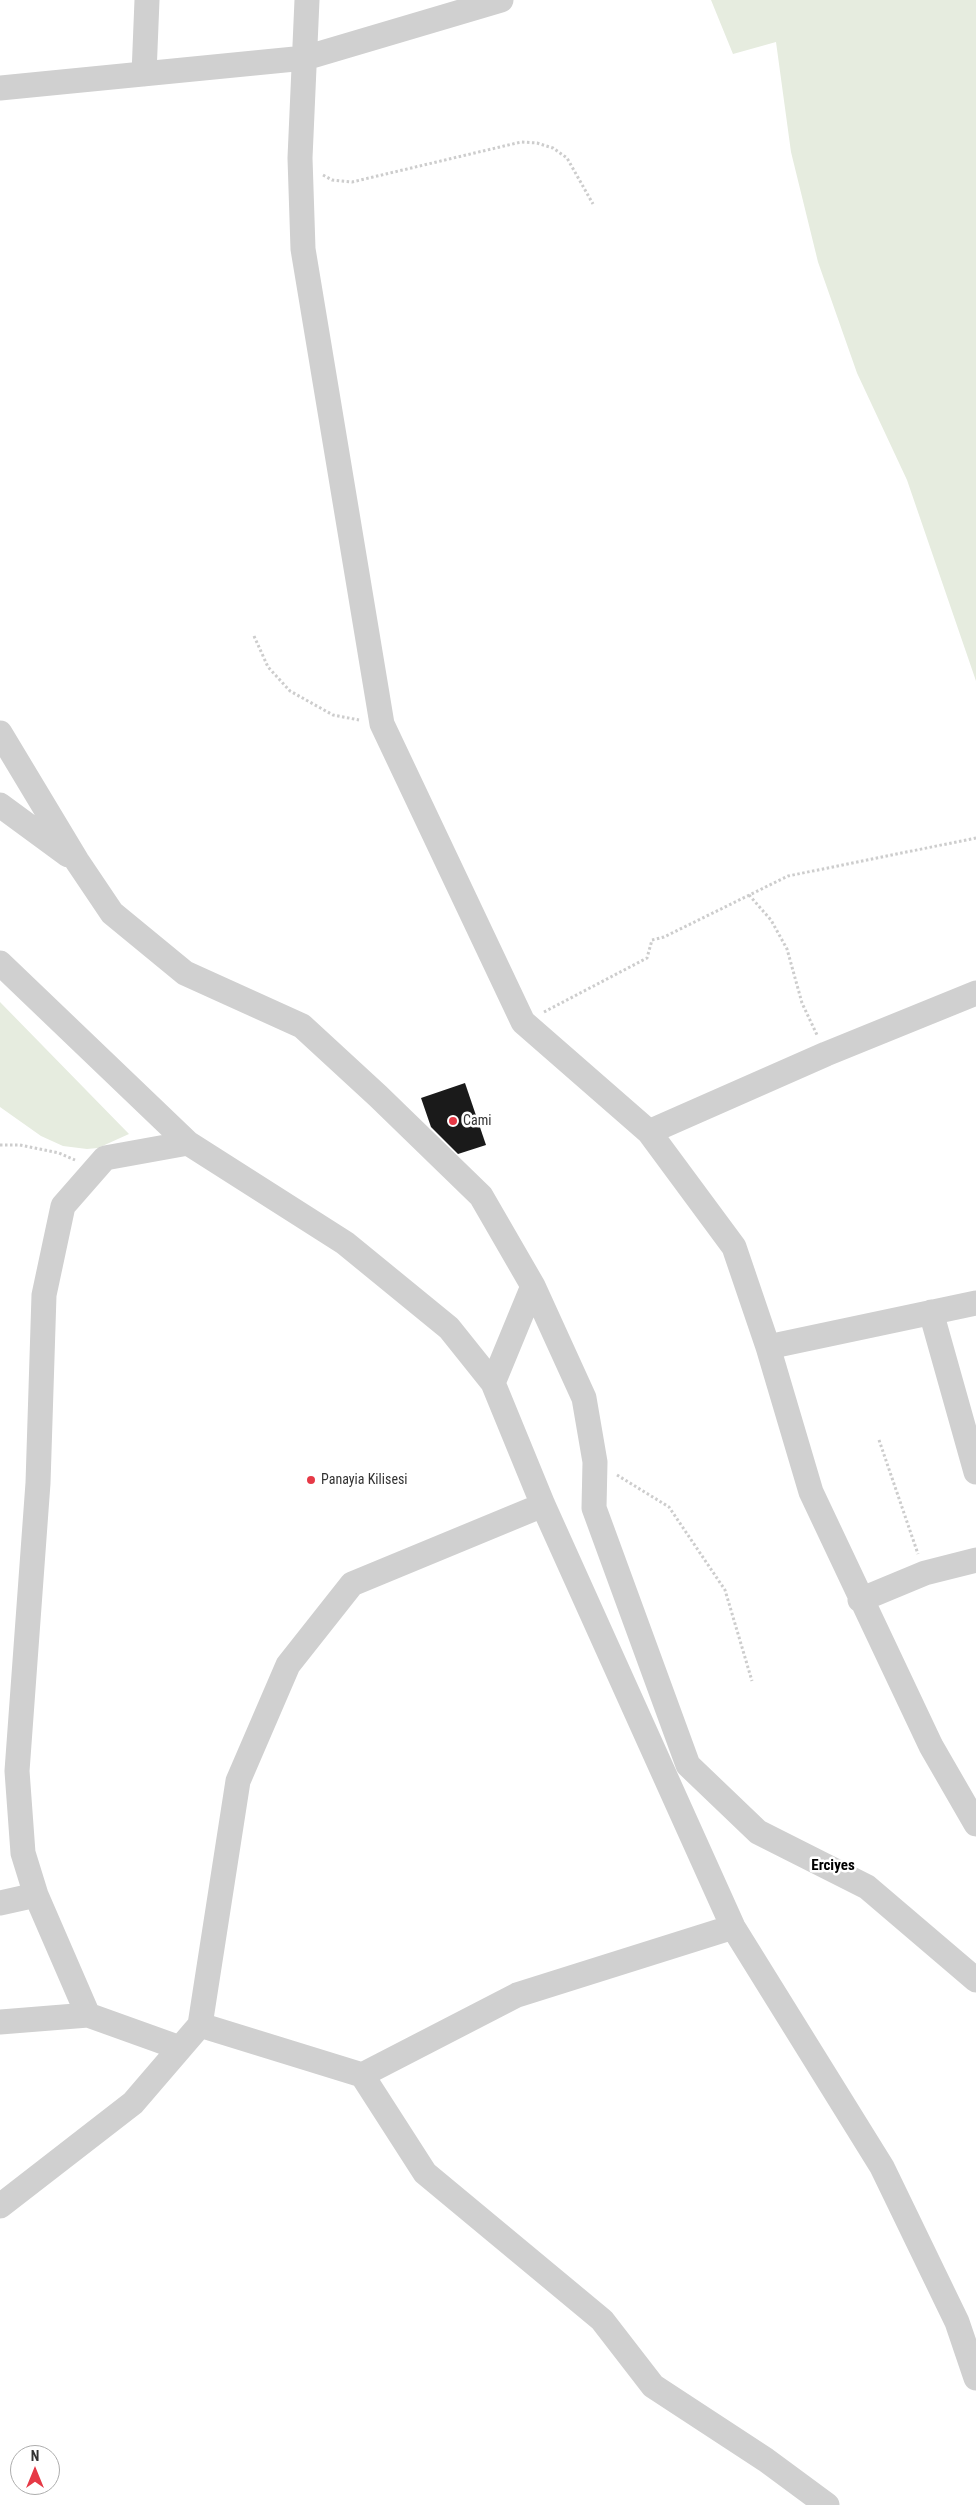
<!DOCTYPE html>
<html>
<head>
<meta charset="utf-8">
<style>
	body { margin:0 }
	#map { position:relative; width:976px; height:2505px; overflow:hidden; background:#fff; font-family:"Roboto Condensed",sans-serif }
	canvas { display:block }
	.north { position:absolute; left:10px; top:2445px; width:50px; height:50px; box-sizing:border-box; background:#fff; border:1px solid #adadad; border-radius:50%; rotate:0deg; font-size:14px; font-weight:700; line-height:20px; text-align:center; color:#333 }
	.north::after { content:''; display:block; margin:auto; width:18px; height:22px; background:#e63946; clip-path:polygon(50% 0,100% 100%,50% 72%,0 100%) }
</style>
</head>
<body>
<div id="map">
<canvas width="976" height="2505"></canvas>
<div class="north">N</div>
</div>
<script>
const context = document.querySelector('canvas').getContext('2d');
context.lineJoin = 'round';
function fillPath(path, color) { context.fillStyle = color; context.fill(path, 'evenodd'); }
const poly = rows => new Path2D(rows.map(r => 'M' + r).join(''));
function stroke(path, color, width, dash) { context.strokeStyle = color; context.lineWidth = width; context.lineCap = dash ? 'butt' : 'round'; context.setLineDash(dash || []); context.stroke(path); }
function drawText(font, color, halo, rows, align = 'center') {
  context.font = font + ' "Roboto Condensed",sans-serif'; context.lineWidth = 5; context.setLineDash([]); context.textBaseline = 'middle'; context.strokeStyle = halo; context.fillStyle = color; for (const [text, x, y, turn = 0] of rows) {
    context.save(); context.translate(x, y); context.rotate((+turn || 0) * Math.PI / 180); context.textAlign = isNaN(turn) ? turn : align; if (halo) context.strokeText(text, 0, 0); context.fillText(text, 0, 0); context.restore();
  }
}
const green = poly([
	[711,0,976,0,976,681,907,480,857,373,818,262,791,152,776,42,733,54],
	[0,1002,129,1134,98,1148,87,1149,63,1146,41,1136,0,1107]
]);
const building = poly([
	[465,1083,486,1145,458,1154,431,1127,421,1098]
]);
const path = poly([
	[323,175,332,180,352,182,521,142,537,143,553,148,567,158,593,204],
	[254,636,268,667,290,691,333,715,359,720],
	[749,895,771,920,787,949,802,1003,817,1035],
	[544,1012,647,958,652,940,664,937,788,876,976,838],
	[0,1145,20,1145,59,1153,75,1160],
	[879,1440,918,1554],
	[617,1475,669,1507,725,1590,752,1681]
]);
const minor = poly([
	[307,0,300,158,303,249,382,724,523,1022,649,1132,734,1247,768,1347,811,1492,931,1746,976,1824],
	[144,74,147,0],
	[0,88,305,58,501,0],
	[0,733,77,861,112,913,185,973,302,1026,378,1096,481,1196,533,1286,493,1383],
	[0,805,68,855],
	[0,963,188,1143,345,1243,449,1328,493,1383,543,1505,733,1927,882,2167,957,2322,976,2378],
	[649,1132,826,1054,976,993],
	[533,1286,584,1398,595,1462,594,1508,688,1765,758,1832,867,1887,976,1980],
	[931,1312,976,1472],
	[768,1347,976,1303],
	[860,1600,925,1573,976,1560],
	[0,1903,36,1895],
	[88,2015,36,1895,23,1853,17,1771,38,1483,44,1295,63,1206,105,1158,188,1143],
	[0,2022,88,2015,180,2048],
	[200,2025,362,2075,425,2173,602,2320,653,2386,766,2460,827,2505],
	[362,2075,517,1995,733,1927],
	[0,2206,133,2103,200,2025,238,1781,288,1665,352,1584,543,1505]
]);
const markers = [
	[453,1121,5,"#e63946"],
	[311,1480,5,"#e63946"]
];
const poiNames = [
	["Cami",463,1121],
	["Panayia Kilisesi",321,1480]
];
const neighbourhoodNames = [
	["Erciyes",833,1866]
];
fillPath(green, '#e6ecdf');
fillPath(building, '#1a1a1a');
stroke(path, '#cdcdcd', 3, [2.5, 2.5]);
stroke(minor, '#d0d0d0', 25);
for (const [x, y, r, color] of markers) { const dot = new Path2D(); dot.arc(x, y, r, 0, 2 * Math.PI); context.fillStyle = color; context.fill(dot); stroke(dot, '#fff', 2); }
drawText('14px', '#333', '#fff', poiNames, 'left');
drawText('bold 15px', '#000', '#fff', neighbourhoodNames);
</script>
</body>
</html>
